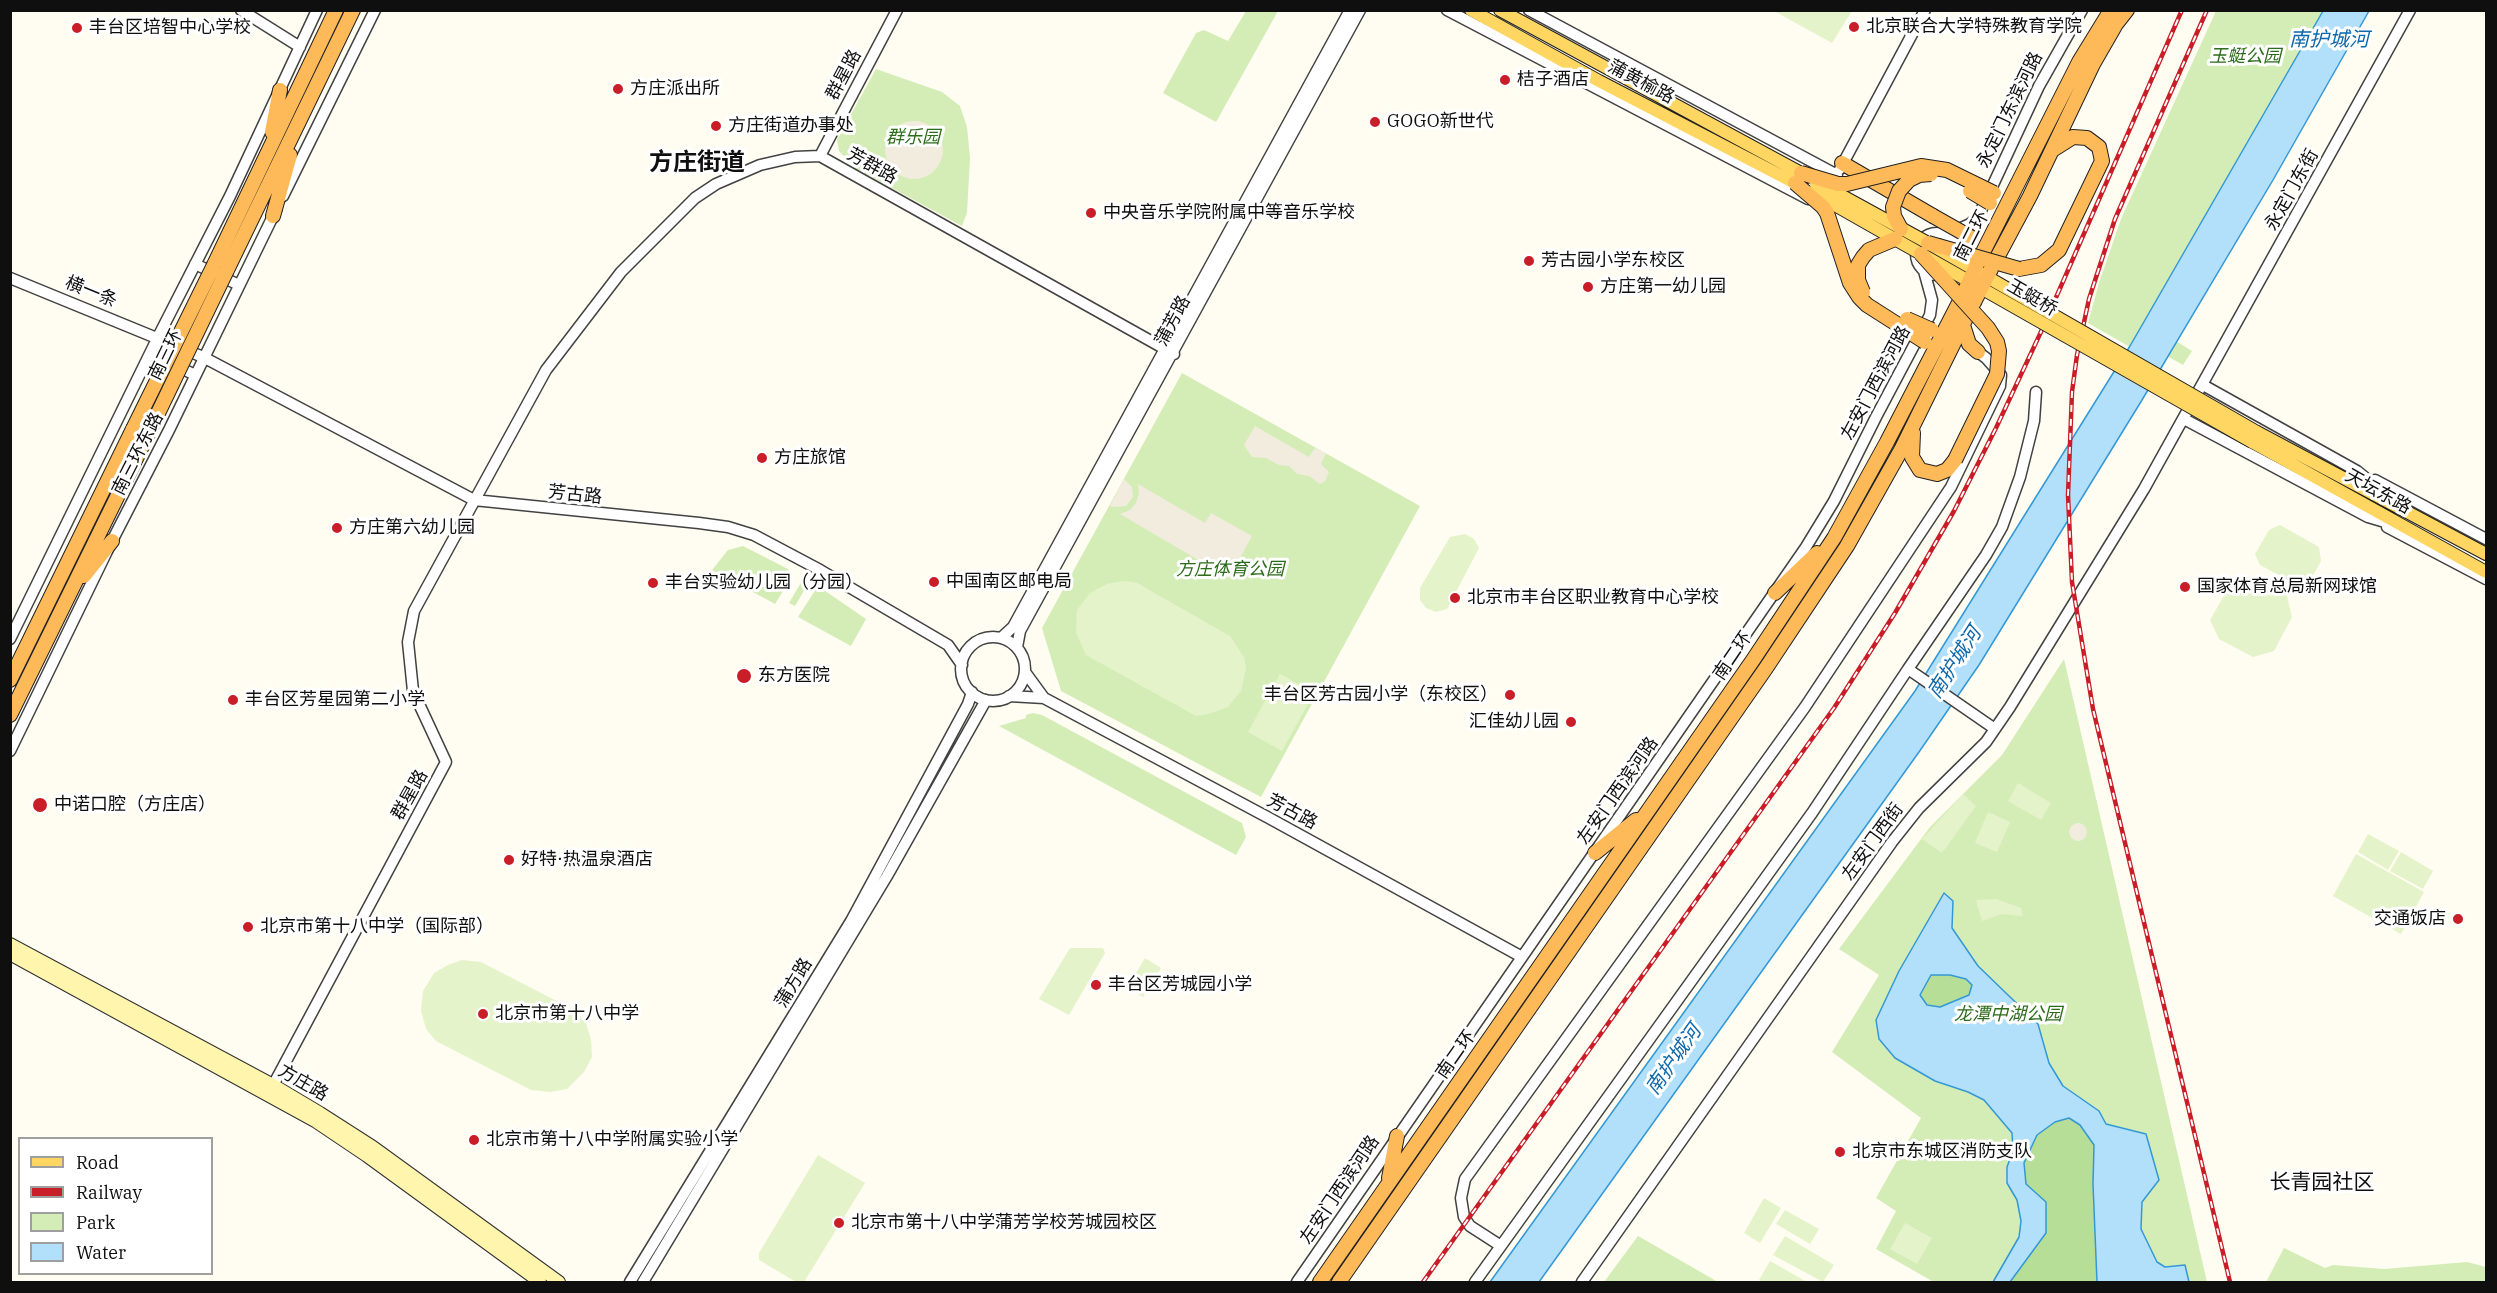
<!DOCTYPE html>
<html>
<head>
<meta charset="utf-8">
<style>
	body { margin:0 }
	#map { position:relative; width:2497px; height:1293px; overflow:hidden; background:#fffcf1; font-family:"IBM Plex Serif",serif }
	canvas { display:block }
	.frame { position:absolute; inset:0; border:12px solid #0f0f0f; pointer-events:none }
	.legend { position:absolute; left:18px; top:1137px; width:195px; height:138px; box-sizing:border-box; background:#fff; border:2px solid #9f9f9f; margin:0; padding:8px 10px; list-style:none; font-size:18px; color:#0f0f0f }
	.legend li { display:flex; align-items:center; gap:12px; height:30px }
	.legend b { width:30px; border:2px solid #9f9f9f }
</style>
</head>
<body>
<div id="map">
<canvas width="2497" height="1293"></canvas>
<div class="frame"></div>
<ul class="legend">
<li><b style="height:8px;background:#ffd661"></b>Road</li>
<li><b style="height:8px;background:#c91d28"></b>Railway</li>
<li><b style="height:16px;background:#d4edb7"></b>Park</li>
<li><b style="height:16px;background:#b2e0fa"></b>Water</li>
</ul>
</div>
<script>
const context = document.querySelector('canvas').getContext('2d');
context.lineJoin = 'round';
function fillPath(path, color) { context.fillStyle = color; context.fill(path, 'evenodd'); }
const poly = rows => new Path2D(rows.map(r => 'M' + r).join(''));
function stroke(path, color, width, dash) { context.strokeStyle = color; context.lineWidth = width; context.lineCap = dash ? 'butt' : 'round'; context.setLineDash(dash || []); context.stroke(path); }
function drawText(font, color, halo, rows, align = 'center') {
  context.font = font + ' "IBM Plex Serif","Noto Sans SC",serif'; context.lineWidth = 6; context.setLineDash([]); context.textBaseline = 'middle'; context.strokeStyle = halo; context.fillStyle = color; for (const [text, x, y, turn = 0] of rows) {
    context.save(); context.translate(x, y); context.rotate((+turn || 0) * Math.PI / 180); context.textAlign = isNaN(turn) ? turn : align; if (halo) context.strokeText(text, 0, 0); context.fillText(text, 0, 0); context.restore();
  }
}
const green = poly([
	[1246,11,1278,11,1216,122,1163,93,1196,33,1204,30,1228,41],
	[2216,11,2323,11,2145,322,2192,351,2183,365,2136,338,2130,347,2088,323,2099,283,2121,219],
	[876,69,942,92,960,106,967,127,970,158,967,213,962,226,855,168,839,151,837,140],
	[1182,373,1420,506,1261,797,1061,691,1042,628],
	[743,546,788,569,792,577,775,604,712,570,728,550],
	[803,579,809,582,795,606,789,603],
	[818,586,866,619,851,646,798,617],
	[2064,659,2207,1282,1931,1282,1932,1281,1876,1249,1896,1211,1876,1198,1921,1118,1832,1052,1879,975,1839,949,1930,827,2002,755],
	[1033,713,1042,715,1242,823,1246,837,1236,855,999,726,1026,718,1026,715],
	[1638,1236,1718,1282,1604,1282],
	[2284,1248,2325,1268,2333,1265,2384,1269,2467,1262,2486,1267,2486,1282,2266,1282]
]);
const forest = poly([
	[1931,975,1950,975,1966,979,1972,985,1969,995,1940,1007,1927,1005,1920,995],
	[2069,1118,2080,1125,2094,1145,2093,1184,2097,1282,2010,1282,2022,1265,2046,1202,2026,1184,2024,1163,2037,1135,2055,1122]
]);
const pitch = poly([
	[1774,11,1852,11,1832,43],
	[2280,525,2319,547,2321,561,2310,581,2297,585,2260,565,2255,554,2269,530],
	[1465,534,1474,539,1479,548,1447,609,1436,612,1426,608,1420,600,1420,588,1450,537],
	[2250,577,2287,596,2292,617,2274,651,2253,657,2219,639,2210,620,2233,580],
	[1125,581,1137,583,1230,636,1244,657,1246,669,1241,691,1228,707,1209,714,1196,716,1086,655,1076,633,1077,610,1090,593,1107,584],
	[1280,674,1314,693,1282,751,1248,732],
	[2018,783,2051,803,2041,820,2008,801],
	[1963,794,1976,806,1942,853,1922,839],
	[1988,812,2010,822,1997,852,1975,843],
	[2368,834,2399,851,2388,870,2358,852],
	[2401,852,2433,871,2423,889,2390,871],
	[2356,854,2424,892,2401,934,2333,896],
	[1996,899,2021,908,2022,916,2001,914,1982,921,1976,900],
	[1070,948,1103,948,1105,953,1069,1015,1039,999],
	[1145,958,1161,968,1143,997,1127,988],
	[462,960,481,962,576,1011,586,1024,591,1039,592,1057,584,1072,567,1089,550,1092,531,1090,436,1041,426,1029,421,1011,423,991,434,973,448,965],
	[818,1155,865,1183,804,1282,796,1282,759,1260,759,1253],
	[1764,1198,1781,1208,1760,1243,1744,1233],
	[1785,1210,1819,1229,1810,1244,1776,1224],
	[1905,1223,1932,1238,1917,1264,1890,1249],
	[1785,1236,1834,1265,1823,1282,1773,1255],
	[1770,1261,1807,1282,1763,1282,1759,1280]
]);
const plaza = poly([
	'885 150a29 29 0 1 1 58 0a29 29 0 1 1-58 0Z',
	[1255,426,1309,457,1315,448,1326,453,1321,464,1329,472,1325,481,1320,484,1309,476,1297,474,1289,466,1279,465,1266,458,1252,457,1244,445],
	[1124,479,1132,487,1133,497,1126,506,1114,507,1110,506],
	[1138,484,1205,523,1211,513,1252,536,1229,578,1120,514,1130,510,1136,503,1139,494],
	'2069 832a9 9 0 1 1 18 0a9 9 0 1 1-18 0Z'
]);
const water = poly([
	[2323,11,2369,11,2273,180,2142,400,1979,665,1919,752,1539,1282,1490,1282,1915,691,2130,346,2323,11],
	[1944,893,1953,901,1952,928,1978,966,2038,1024,2049,1063,2063,1086,2099,1111,2106,1124,2146,1134,2159,1180,2142,1202,2141,1229,2157,1262,2165,1267,2185,1265,2189,1282,2097,1282,2093,1184,2094,1145,2080,1125,2069,1118,2055,1122,2037,1135,2024,1163,2026,1184,2046,1202,2046,1233,2010,1282,1993,1282,2019,1237,2021,1221,2017,1200,2007,1183,2007,1167,2013,1151,2012,1133,1984,1100,1968,1092,1935,1081,1895,1058,1879,1039,1876,1020,1899,971,1944,893],
	[1931,975,1950,975,1966,979,1972,985,1969,995,1940,1007,1927,1005,1920,995,1931,975]
]);
const tertiary = poly([
	[241,10,300,47],
	[1447,10,1808,199],
	[1529,10,1837,175,1830,189],
	[820,156,897,10],
	[1840,169,1925,10],
	[283,196,375,10],
	[1875,220,1913,242,1916,251],
	'1916 254a21 21 0 1 1 42 0a21 21 0 1 1-42 0Z',
	[1946,235,1970,224,1978,217,2039,86,2082,10],
	[195,264,239,285],
	[10,278,203,357,474,500,699,523,728,527,754,535,820,570,948,645,962,665],
	[2024,306,2089,342],
	[151,353,195,375],
	[2203,385,2357,471,2394,501],
	[2184,419,2368,517,2395,525],
	[2375,480,2486,539],
	[2387,527,2486,579],
	'961 669a32 32 0 1 1 64 0a32 32 0 1 1-64 0Z',
	[1001,638,1013,627,1350,10],
	[10,639,158,337,230,196,317,10],
	[1017,647,1020,631,1360,10],
	[1908,669,1986,555,2002,527,2020,477,2034,421,2036,392],
	[1025,672,1044,698],
	[1009,696,1044,698,1269,818,1522,957],
	[10,751,112,541,169,430,276,210],
	[270,1091,446,762,413,691,408,642,414,611,546,370,621,272,695,198,716,184,760,165,795,157,820,156,1174,354],
	[1501,1246,1470,1226,1464,1217,1461,1198,1465,1179,1805,707,1951,487,2000,386,2001,375,1986,358,1978,352],
	[630,1282,851,921,968,704,972,692],
	[643,1282,887,876,986,700],
	[1297,1282,1806,547,1834,501,1876,417,1930,315,1932,300,1924,271],
	[1475,1282,1812,813,1908,669,1995,729],
	[1582,1282,1892,842,1919,808,1986,742,2010,707,2144,489,2410,10]
]);
const secondary = poly([
	[10,944,273,1085,320,1113,373,1147,559,1282],
	[10,954,315,1121,367,1156,540,1282]
]);
const primary = poly([
	[1471,10,1599,81,1795,183],
	[1500,10,1801,173],
	[2257,432,2486,554],
	[2252,442,2486,572]
]);
const trunk = poly([
	[272,132,280,90],
	[1842,163,1933,216],
	[273,216,290,155],
	[1978,262,2079,62,2111,10],
	[214,265,336,10],
	[1991,269,2030,196,2093,64,2116,24,2127,10],
	[2019,269,2041,265,2059,250,2102,161,2099,147,2087,138,2073,137,2054,149],
	[227,270,353,10],
	[1963,325,1969,344,1978,352],
	[1913,433,1912,457,1920,470,1937,474,1947,470,1955,460],
	[84,576,112,541],
	[1775,593,1817,553],
	[10,680,133,429],
	[10,715,147,436],
	[1595,853,1636,820],
	[1389,1178,1397,1136],
	[1320,1282,1753,660,1834,538,1887,442,1962,297],
	[1339,1282,1766,668,1847,546,1901,450,1974,302]
]);
const rail = poly([
	[2207,10,2115,219,2089,299,2077,355,2072,392,2068,495,2072,582,2093,709,2230,1282],
	[1423,1282,1834,708,1895,613,1954,511,1996,428,2040,334,2182,10]
]);
const primaryBridge = poly([
	[1815,181,1928,243,2257,432],
	[1812,192,2252,442]
]);
const trunkBridge = poly([
	[1801,173,1838,184,1847,184,1921,166,1947,170,1994,193],
	[1795,183,1823,207,1827,213,1850,283,1859,297,1867,305,1925,342],
	[1970,191,1990,203],
	[1933,216,1972,238],
	[1901,229,1894,216,1893,207,1899,191,1909,180,1919,175,1931,174],
	[1928,243,2019,269],
	[1921,254,1988,328,1997,342,1999,351,1997,374,1955,460],
	[1863,292,1858,280,1858,265,1863,257,1869,250,1895,239],
	[1962,297,1978,262],
	[1974,302,1991,269],
	[1907,319,1932,330],
	[133,429,214,265],
	[147,436,227,270]
]);
const markers = [
	[1854,27,6,"#c91d28"],
	[77,28,6,"#c91d28"],
	[1505,80,6,"#c91d28"],
	[618,89,6,"#c91d28"],
	[1375,122,6,"#c91d28"],
	[716,126,6,"#c91d28"],
	[1091,213,6,"#c91d28"],
	[1529,261,6,"#c91d28"],
	[1588,287,6,"#c91d28"],
	[762,458,6,"#c91d28"],
	[337,528,6,"#c91d28"],
	[934,582,6,"#c91d28"],
	[653,583,6,"#c91d28"],
	[2185,587,6,"#c91d28"],
	[1455,598,6,"#c91d28"],
	[744,676,8,"#c91d28"],
	[1510,695,6,"#c91d28"],
	[233,700,6,"#c91d28"],
	[1571,722,6,"#c91d28"],
	[40,805,8,"#c91d28"],
	[509,860,6,"#c91d28"],
	[2458,919,6,"#c91d28"],
	[248,927,6,"#c91d28"],
	[1096,985,6,"#c91d28"],
	[483,1014,6,"#c91d28"],
	[474,1140,6,"#c91d28"],
	[1840,1152,6,"#c91d28"],
	[839,1223,6,"#c91d28"]
];
const poiNames = [
	["北京联合大学特殊教育学院",1866,27],
	["丰台区培智中心学校",89,28],
	["桔子酒店",1517,80],
	["方庄派出所",630,89],
	["GOGO新世代",1387,122],
	["方庄街道办事处",728,126],
	["中央音乐学院附属中等音乐学校",1103,213],
	["芳古园小学东校区",1541,261],
	["方庄第一幼儿园",1600,287],
	["方庄旅馆",774,458],
	["方庄第六幼儿园",349,528],
	["中国南区邮电局",946,582],
	["丰台实验幼儿园（分园）",665,583],
	["国家体育总局新网球馆",2197,587],
	["北京市丰台区职业教育中心学校",1467,598],
	["东方医院",758,676],
	["丰台区芳古园小学（东校区）",1498,695,"right"],
	["丰台区芳星园第二小学",245,700],
	["汇佳幼儿园",1559,722,"right"],
	["中诺口腔（方庄店）",54,805],
	["好特·热温泉酒店",521,860],
	["交通饭店",2446,919,"right"],
	["北京市第十八中学（国际部）",260,927],
	["丰台区芳城园小学",1108,985],
	["北京市第十八中学",495,1014],
	["北京市第十八中学附属实验小学",486,1140],
	["北京市东城区消防支队",1852,1152],
	["北京市第十八中学蒲芳学校芳城园校区",851,1223]
];
const parkNames = [
	["玉蜓公园",2245,57],
	["群乐园",913,138],
	["方庄体育公园",1230,570],
	["龙潭中湖公园",2008,1015]
];
const streetNames = [
	["群星路",844,75,-62],
	["蒲黄榆路",1641,82,28],
	["永定门东滨河路",2010,110,-64],
	["芳群路",872,166,29],
	["永定门东街",2292,190,-61],
	["南二环",1972,236,-63],
	["横一条",91,292,22],
	["玉蜓桥",2032,298,30],
	["蒲芳路",1173,321,-62],
	["南三环",166,355,-64],
	["左安门西滨河路",1876,383,-62],
	["南三环东路",138,454,-63],
	["天坛东路",2378,492,29],
	["芳古路",575,495,6],
	["南二环",1733,656,-56],
	["左安门西滨河路",1618,791,-55],
	["群星路",410,795,-61],
	["芳古路",1292,812,28],
	["左安门西街",1873,842,-54],
	["蒲方路",794,983,-59],
	["南二环",1456,1055,-55],
	["方庄路",303,1083,30],
	["左安门西滨河路",1340,1190,-56]
];
const waterNames = [
	["南护城河",2329,40],
	["南护城河",1955,663,-57],
	["南护城河",1674,1060,-55]
];
const quarterNames = [
	["长青园社区",2322,1183]
];
const districtNames = [
	["方庄街道",697,163]
];
fillPath(green, '#d4edb7');
fillPath(forest, '#b7de96');
fillPath(pitch, '#e5f3ca');
fillPath(plaza, '#f1ecde');
fillPath(water, '#b2e0fa');
stroke(water, '#3498d6', 1.5);
stroke(tertiary, '#424242', 13);
stroke(secondary, '#313131', 14);
stroke(primary, '#202020', 14);
stroke(trunk, '#202020', 16);
stroke(tertiary, '#fff', 10);
stroke(secondary, '#fff5ac', 12);
stroke(primary, '#ffd661', 12);
stroke(trunk, '#feba59', 14);
stroke(rail, '#c91d28', 4.5);
stroke(rail, '#fff', 2, [7]);
stroke(primaryBridge, '#202020', 14, []);
stroke(trunkBridge, '#202020', 16, []);
stroke(primaryBridge, '#ffd661', 12);
stroke(trunkBridge, '#feba59', 14);
for (const [x, y, r, color] of markers) { const dot = new Path2D(); dot.arc(x, y, r, 0, 2 * Math.PI); context.fillStyle = color; context.fill(dot); stroke(dot, '#fff', 2); }
drawText('18px', '#0f0f0f', '#fff', poiNames, 'left');
drawText('italic 18px', '#2c6c1a', '#fff', parkNames);
drawText('18px', '#0f0f0f', '#fff', streetNames);
drawText('italic 20px', '#0f68aa', '#fff', waterNames);
drawText('21px', '#0f0f0f', '#fff', quarterNames);
drawText('bold 24px', '#0f0f0f', '#fff', districtNames);
</script>
</body>
</html>
